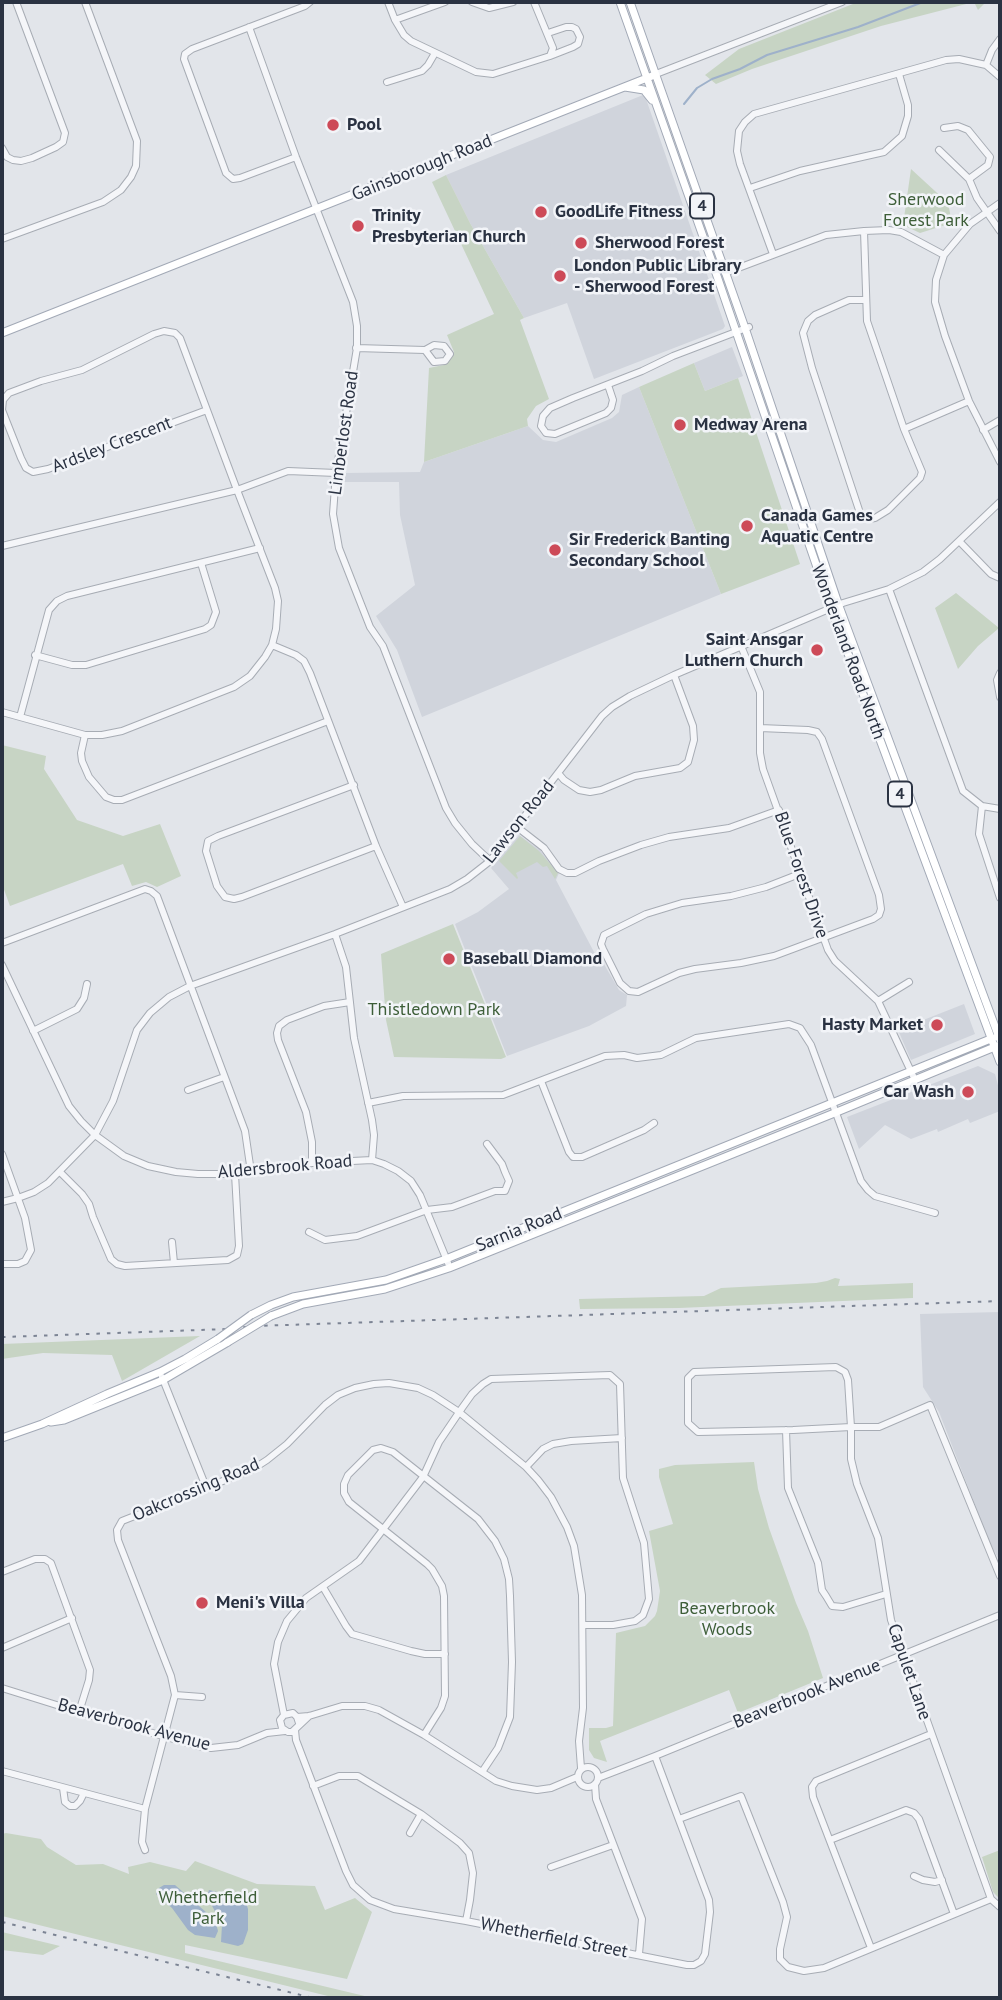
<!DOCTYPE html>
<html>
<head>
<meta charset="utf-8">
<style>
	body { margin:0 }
	#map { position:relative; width:1002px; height:2000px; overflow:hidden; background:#e2e5ea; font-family:"PT Sans",sans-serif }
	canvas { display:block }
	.frame { position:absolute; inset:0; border:4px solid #2a3242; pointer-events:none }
</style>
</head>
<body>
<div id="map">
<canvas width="1002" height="2000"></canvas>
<div class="frame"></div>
</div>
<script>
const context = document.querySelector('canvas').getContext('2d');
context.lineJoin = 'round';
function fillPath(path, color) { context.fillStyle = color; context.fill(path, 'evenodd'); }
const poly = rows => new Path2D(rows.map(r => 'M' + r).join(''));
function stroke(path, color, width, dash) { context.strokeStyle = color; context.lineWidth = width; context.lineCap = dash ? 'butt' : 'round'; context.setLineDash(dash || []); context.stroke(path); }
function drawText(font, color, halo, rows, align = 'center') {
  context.font = font + ' "PT Sans",sans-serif'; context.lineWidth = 5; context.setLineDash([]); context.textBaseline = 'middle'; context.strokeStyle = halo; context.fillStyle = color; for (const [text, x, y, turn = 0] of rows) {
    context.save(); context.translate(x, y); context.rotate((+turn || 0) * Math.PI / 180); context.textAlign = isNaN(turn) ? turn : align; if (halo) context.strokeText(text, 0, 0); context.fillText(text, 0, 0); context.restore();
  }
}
const built = poly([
	[643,95,645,96,725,326,723,329,594,379,567,303,524,318,470,223,446,175],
	[732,347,743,376,705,391,694,363],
	[639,387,721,594,422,717,397,650,376,616,415,585,400,515,399,482,344,482,346,473,420,472,424,462,528,426,543,440,556,442,612,418,619,412,622,395],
	[519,835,540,850,559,873,556,880,594,952,601,959,619,990,627,995,626,1006,589,1026,507,1056,455,924,478,912,509,889,491,868],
	[964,1004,975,1034,911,1060,898,1030],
	[978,1066,995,1074,1000,1093,1000,1111,970,1123,968,1119,938,1132,937,1129,911,1139,885,1125,859,1149,847,1117],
	[1000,1312,1000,1562,989,1541,939,1412,923,1387,920,1314]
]);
const green = poly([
	[858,2,986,2,978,10,974,2,881,26,752,69,716,84,705,75,739,49],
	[911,169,948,203,952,223,920,233,903,225],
	[446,175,470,223,524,318,520,320,549,399,536,406,527,419,528,426,424,462,429,368,444,365,454,352,447,335,494,314,432,182],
	[694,363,705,391,738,378,800,564,721,594,639,387],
	[956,593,999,628,978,646,958,669,935,608],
	[2,745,46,756,44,769,77,820,123,836,160,824,181,876,157,887,146,882,132,886,123,864,10,906,2,884],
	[520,836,539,851,558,873,555,879,547,866,543,867,537,862,516,873,518,878,517,879,499,861],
	[453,924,506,1057,501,1059,394,1057,386,1020,381,954],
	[835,1278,840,1279,838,1286,913,1283,913,1298,679,1308,580,1309,579,1299,704,1296,721,1288,816,1283,827,1281],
	[200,1336,122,1381,112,1355,43,1353,2,1359,2,1344],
	[754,1462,758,1489,769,1528,796,1603,808,1631,823,1678,738,1713,729,1690,600,1741,607,1762,594,1758,589,1750,589,1728,606,1728,613,1726,616,1633,645,1626,655,1616,657,1611,660,1591,649,1531,673,1524,659,1477,659,1469,675,1465],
	[6,1833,41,1839,47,1847,76,1865,103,1864,129,1874,128,1867,150,1862,186,1871,195,1861,257,1884,315,1886,325,1910,355,1898,372,1912,347,1979,185,1945,185,1953,373,1998,336,1998,2,1916,2,1834],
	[1000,1850,1000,1899,993,1892,982,1857],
	[2,1932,60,1946,43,1955,2,1950]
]);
const water = poly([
	[164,1885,175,1885,215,1920,218,1931,215,1938,195,1935,188,1930,172,1908,156,1894,159,1888],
	[209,1890,245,1899,248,1909,248,1930,243,1944,238,1946,221,1942,222,1925,207,1896]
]);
const stream = poly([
	[684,104,697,88,712,79,740,69,767,55,858,27,923,2]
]);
const minor = poly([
	[388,2,395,20,404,35,411,41,476,72,493,74,550,56,553,48,534,2],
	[472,2,489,8,513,2],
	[395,20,445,2],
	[249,27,296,157,353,302,357,326,357,348,336,473,333,514,339,548,370,627,383,646,446,808,455,823,472,844,490,861],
	[548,33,566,27,572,27,576,29,580,37,578,44,573,47,550,56],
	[986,65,992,50,1000,39],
	[656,74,842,2],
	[387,82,422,71,428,65,435,53],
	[944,128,958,126,968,130,990,157,988,165,969,179,977,198,1000,231],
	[2,148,7,157,13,160,21,161,32,158,56,147,63,142,65,133,16,2],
	[939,150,969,179],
	[296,157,240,178,233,179,226,173,184,59,185,54,192,49,305,6,310,2],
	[750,188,800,171,884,152,902,136,908,116,908,105,899,74],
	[1000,203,970,224,944,255,936,280,935,302,945,336,969,401,1000,462],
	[864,231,867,321,904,429,922,472,920,478,888,510,875,518,869,519,860,513,812,368,803,333,808,321,815,315,849,300,866,300],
	[2,239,103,202,121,190,131,177,136,166,137,141,85,2],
	[773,254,740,164,737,151,739,131,745,122,754,114,946,60,959,59,986,65,1000,77],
	[725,273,826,235,864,231,889,230,901,232,944,255],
	[356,348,425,350,434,362,445,361,450,354,444,346,434,345,425,350],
	[608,385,613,400,611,408,606,413,555,434,546,433,541,426,543,416,550,408,573,398,642,371,673,356,749,327],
	[904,429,969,401],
	[983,430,1000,420],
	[959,541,991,574,1000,578],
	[2,546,237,490,288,471,336,473],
	[889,589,963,791,982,806,1000,809],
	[272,645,296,655,304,661,310,673,376,846,403,907],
	[741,646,760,692,760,753,763,769,828,950,835,961,878,1001,915,1080],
	[35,655,72,665,86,665,205,629,211,625,216,612,201,563],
	[1000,673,997,680,1000,697],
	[2,712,85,735,102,735,122,731,234,687,250,676,265,657,272,645,276,629,278,601,275,588,237,490,180,338,175,333,164,331,154,334,82,370,41,381,9,393,3,400,2,410,21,458,26,468,33,472,48,469,207,410],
	[20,717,49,610,57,601,67,596,260,548],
	[760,728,808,730,817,732,822,739,879,895,881,909,879,915,873,919,774,956,741,963,695,969,679,973,638,992,629,991,620,983,603,949,601,944,604,935,646,914,682,903,731,896,766,887,802,873],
	[85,735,81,753,82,761,89,777,106,797,114,800,122,800,328,721],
	[558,773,564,780,579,790,590,792,601,790,635,776,680,768,688,762,694,740,693,726,674,675],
	[354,785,218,836,208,841,206,851,217,886,225,897,234,899,242,897,376,846],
	[982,806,979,834,1000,898],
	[517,827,544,848,559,869,567,873,575,873,599,861,641,845,669,837,729,828,779,810],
	[335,934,346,967,354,1038,372,1120,374,1135,372,1160],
	[2,943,145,889,151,891,157,896,245,1131,251,1172],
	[2,965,69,1106,81,1121,95,1135,124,1156,148,1166,176,1172,198,1174,235,1174,312,1163,372,1160,384,1164,398,1171,411,1181,420,1195,448,1263],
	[878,1001,909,982],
	[33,1031,77,1009,84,998,87,984],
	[541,1081,569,1152,573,1157,582,1157,644,1130,654,1123],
	[188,1090,224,1077],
	[368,1103,403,1096,503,1095,605,1056,624,1055,637,1058,661,1055,696,1038,789,1024,800,1028,811,1045,861,1181,868,1190,875,1196,935,1213],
	[2,1154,25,1218,31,1250,25,1261,18,1264,2,1264],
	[312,1163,312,1142,306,1112,278,1040,277,1033,279,1026,287,1020,324,1006,350,1002],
	[60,1172,82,1194,89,1204,93,1217,111,1259,117,1264,125,1266,228,1260,237,1255,239,1246,235,1174],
	[2,1202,18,1198,34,1192,48,1183,95,1135,113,1101,137,1030,150,1013,169,997,190,986,335,934,450,889,467,879,490,861,602,716,612,707,630,696,674,675,843,603,889,589,923,572,940,559,1000,502],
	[309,1232,325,1240,357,1236,427,1210,452,1207,495,1191,505,1191,509,1181,505,1172,502,1164,487,1144],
	[172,1242,174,1263],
	[162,1377,206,1487],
	[786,1430,788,1488,818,1563,822,1590,826,1596,832,1606,843,1607,886,1594],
	[526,1467,543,1449,553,1444,571,1441,622,1438],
	[2,1572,35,1559,45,1559,51,1563,90,1670,89,1680,79,1712],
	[1000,1576,930,1405,879,1427,851,1427,793,1430,698,1432,688,1423,688,1378,694,1372,836,1367,845,1372,848,1380,851,1427,851,1459,857,1484,878,1538,891,1620,991,1899,1000,1907],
	[323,1587,346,1626,352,1634,411,1651,425,1654,445,1654],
	[2,1648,72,1618],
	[2,1688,79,1712,198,1746,211,1748,238,1745,267,1733,285,1731],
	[175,1695,202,1697],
	[284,1715,274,1664,278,1642,287,1621,306,1598,359,1561,423,1477,439,1442,462,1408,472,1394,483,1384,491,1379,610,1375,620,1384,623,1478,644,1543,649,1599,643,1615,635,1621,613,1625,583,1625],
	[297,1717,309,1716,342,1706,365,1706,379,1710,424,1735,496,1781,512,1786,537,1790,551,1788,577,1777],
	[299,1723,297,1717,293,1713,284,1715,280,1720,282,1728,288,1732,292,1732,309,1716],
	[295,1730,296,1740,346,1871,353,1885,370,1900,394,1909,466,1921,687,1965,694,1965,701,1961,705,1954,710,1912,709,1900,655,1756],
	[424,1735,441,1708,445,1696,444,1596,442,1586,432,1569,427,1564,349,1502,344,1493,344,1484,348,1475,373,1450,381,1448,393,1452,478,1519,495,1541,504,1559,509,1579,510,1596,512,1662,510,1717,498,1748,482,1772],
	'578 1777a10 10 0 1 1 20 0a10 10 0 1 1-20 0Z',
	[2,1771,145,1809],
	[598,1778,655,1756,1000,1615],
	[595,1784,596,1799,642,1919,639,1954],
	[313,1786,339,1776,358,1776,421,1814,460,1843,469,1853,473,1873,470,1900,466,1921],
	[63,1788,65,1802,70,1806,75,1806,80,1801,84,1793],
	[679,1819,741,1796,783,1902,787,1917,780,1949,780,1959,788,1967,804,1971,824,1968,991,1899],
	[410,1833,421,1814],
	[830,1840,906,1810,914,1813,919,1819,954,1914],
	[145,1850,142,1842,145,1809,175,1695,171,1676,118,1540,117,1530,122,1521,253,1469,267,1460,287,1444,325,1405,338,1395,355,1388,374,1384,389,1383,418,1388,433,1395,459,1412,526,1467,538,1480,551,1497,567,1527,574,1546,582,1595,583,1708,579,1741,581,1768],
	[551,1867,613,1845],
	[914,1876,923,1880,935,1882,942,1880],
	[871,1948,813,1797,812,1787,816,1781,931,1734]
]);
const major = poly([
	[620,2,717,276,831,608,1000,1062],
	[630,2,745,328,839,606,1000,1040],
	[625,87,644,90,652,100],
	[2,333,652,76],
	[251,1315,271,1305,293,1297,386,1280,446,1259,993,1038],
	[271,1316,303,1304,385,1289,449,1268,832,1114,997,1046],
	[51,1422,64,1420,163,1380,228,1342],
	[2,1438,42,1424,107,1394,160,1372,185,1359,218,1339]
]);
const rail = poly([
	[2,1337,228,1329,256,1326,1000,1301],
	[2,1922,313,1998]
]);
const majorBridge = poly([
	[218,1339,251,1315],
	[228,1342,271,1316]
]);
const markers = [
	[333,125,7,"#cd4a58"],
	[541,212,7,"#cd4a58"],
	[358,226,7,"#cd4a58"],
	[581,243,7,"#cd4a58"],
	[560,276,7,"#cd4a58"],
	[680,425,7,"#cd4a58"],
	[747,526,7,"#cd4a58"],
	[555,550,7,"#cd4a58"],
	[817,650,7,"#cd4a58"],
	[449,959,7,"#cd4a58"],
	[937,1025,7,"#cd4a58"],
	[968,1092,7,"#cd4a58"],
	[202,1603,7,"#cd4a58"]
];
const shields = [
	[702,206,24],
	[900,794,24]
];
const shieldNames = [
	["4",702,206],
	["4",900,794]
];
const poiNames = [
	["Pool",347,125],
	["GoodLife Fitness",555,212],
	["Trinity",372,216],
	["Presbyterian Church",372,237],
	["Sherwood Forest",595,243],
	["London Public Library",574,266],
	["- Sherwood Forest",574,287],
	["Medway Arena",694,425],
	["Canada Games",761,516],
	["Aquatic Centre",761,537],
	["Sir Frederick Banting",569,540],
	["Secondary School",569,561],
	["Saint Ansgar",803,640,"right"],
	["Luthern Church",803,661,"right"],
	["Baseball Diamond",463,959],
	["Hasty Market",923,1025,"right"],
	["Car Wash",954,1092,"right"],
	["Meni's Villa",216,1603]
];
const streetNames = [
	["Gainsborough Road",422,168,-22],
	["Limberlost Road",344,433,-82],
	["Ardsley Crescent",112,445,-21],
	["Wonderland Road North",848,652,70],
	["Lawson Road",519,822,-51],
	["Blue Forest Drive",801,875,71],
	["Aldersbrook Road",285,1167,-5],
	["Sarnia Road",519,1230,-22],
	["Oakcrossing Road",196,1490,-23],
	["Capulet Lane",909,1672,71],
	["Beaverbrook Avenue",807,1694,-22],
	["Beaverbrook Avenue",134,1725,15],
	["Whetherfield Street",554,1938,11]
];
const parkNames = [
	["Sherwood",926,200],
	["Forest Park",926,221],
	["Thistledown Park",434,1010],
	["Beaverbrook",727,1609],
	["Woods",727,1630],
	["Whetherfield",208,1898],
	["Park",208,1919]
];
fillPath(built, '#d0d4dc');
fillPath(green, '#c7d4c4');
fillPath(water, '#9eb1ca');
stroke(stream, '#9eb1ca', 2);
stroke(minor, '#a7acb4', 8);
stroke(major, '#a2a9b6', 9);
stroke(minor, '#f5f6f9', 6);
stroke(major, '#fff', 7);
stroke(rail, '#7c8494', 2, [3.5, 7]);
stroke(majorBridge, '#a2a9b6', 9, []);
stroke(majorBridge, '#fff', 7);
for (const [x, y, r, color] of markers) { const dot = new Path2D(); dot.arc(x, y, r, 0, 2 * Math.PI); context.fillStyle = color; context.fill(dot); stroke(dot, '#f2f4f8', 2.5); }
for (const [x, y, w] of shields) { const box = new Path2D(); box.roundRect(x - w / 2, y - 12.5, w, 25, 5); context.fillStyle = '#f2f4f8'; context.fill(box); stroke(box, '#2a3242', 2); }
drawText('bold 16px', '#2a3242', null, shieldNames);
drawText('bold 18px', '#2a3242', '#f2f4f8', poiNames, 'left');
drawText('18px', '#2a3242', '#f2f4f8', streetNames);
drawText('18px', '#3d5e38', '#f2f4f8', parkNames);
</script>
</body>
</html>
